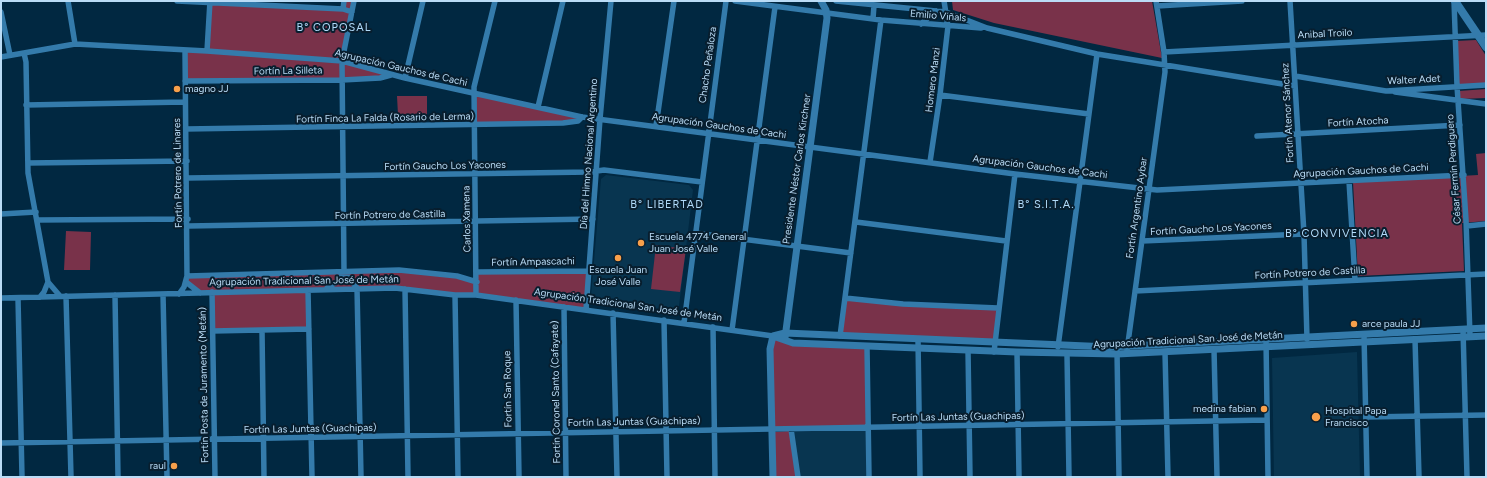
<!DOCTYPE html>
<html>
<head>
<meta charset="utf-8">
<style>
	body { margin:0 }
	#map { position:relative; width:1487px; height:478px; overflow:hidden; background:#012841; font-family:Figtree,sans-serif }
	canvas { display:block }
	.frame { position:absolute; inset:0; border:2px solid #badcf6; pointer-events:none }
</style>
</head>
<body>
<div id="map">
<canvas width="1487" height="478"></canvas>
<div class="frame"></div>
</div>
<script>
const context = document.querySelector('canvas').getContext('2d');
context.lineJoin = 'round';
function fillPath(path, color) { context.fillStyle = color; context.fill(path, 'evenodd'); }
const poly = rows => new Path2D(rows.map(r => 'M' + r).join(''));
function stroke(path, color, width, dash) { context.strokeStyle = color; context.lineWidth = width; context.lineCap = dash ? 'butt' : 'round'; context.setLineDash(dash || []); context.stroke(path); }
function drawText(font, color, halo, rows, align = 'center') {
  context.font = font + ' Figtree,sans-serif'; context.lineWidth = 4; context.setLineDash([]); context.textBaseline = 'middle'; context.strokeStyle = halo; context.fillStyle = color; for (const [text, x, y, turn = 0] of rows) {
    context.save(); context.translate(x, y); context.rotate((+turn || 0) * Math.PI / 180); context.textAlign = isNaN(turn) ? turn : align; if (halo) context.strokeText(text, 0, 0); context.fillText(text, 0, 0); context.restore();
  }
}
const built = poly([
	[606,175,689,185,693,190,679,306,674,311,624,304,622,300,619,300,612,302,595,300,591,296,601,179],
	[1357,352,1360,477,1274,477,1272,358],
	[869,427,869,477,798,477,791,429]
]);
const green = poly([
	[343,1,354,1,342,61,391,75,380,78,185,81,185,50,207,51,210,3,342,9],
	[952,1,1152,1,1162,58,994,23,953,10],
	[1476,40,1486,56,1486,83,1458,85,1456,41],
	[1486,89,1486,98,1460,99,1459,91],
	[474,94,582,117,573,122,475,126],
	[397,96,427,96,427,115,398,115],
	[1486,153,1486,221,1462,223,1464,271,1358,276,1353,182,1478,175,1476,154],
	[66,231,91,232,90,270,64,270],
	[656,245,686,249,680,292,651,289],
	[399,270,460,277,476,282,477,272,589,271,586,309,395,288,200,293,186,282,187,276],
	[307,291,308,328,215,330,213,294],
	[845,298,998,308,994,342,840,336],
	[775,340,867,347,869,427,773,430,770,349],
	[789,431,797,477,775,477,774,432]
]);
const minor = poly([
	[68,1,75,44],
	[177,1,343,9,352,12],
	[735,1,881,20,981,28],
	[836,1,946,12,987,28,1097,54,1295,86],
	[1290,1,1304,234,1307,339],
	[1454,1,1457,86,1466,220,1470,336],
	[1157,6,1242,1],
	[343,9,344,1],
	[1,12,10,55],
	[873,19,874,5],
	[921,24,936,11],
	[207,51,210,1],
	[1164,52,1486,35],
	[24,53,26,62,28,173,48,282,44,292,40,297],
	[1,57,75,44,207,51,342,61,405,78,582,117,1015,174,1157,190,1464,175],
	[1295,76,1386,91,1486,85],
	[405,78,423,1],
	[185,81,342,80,380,78,391,75],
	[1395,92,1486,104],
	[940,95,1089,114],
	[26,105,185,102],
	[538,107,563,1],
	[656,126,674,1],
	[186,129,563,123,578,121,582,117],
	[1257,136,1460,125],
	[930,162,940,95,948,26,944,1],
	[28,163,187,161],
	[187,178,590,172,604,170,702,182],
	[1349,181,1355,280],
	[1,214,36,212],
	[37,220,188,219],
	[856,222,1006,241],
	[188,226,593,219],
	[1467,226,1486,224],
	[695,233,851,253],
	[1142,241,1304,234],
	[344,271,357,288,361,477],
	[477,272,589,271],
	[187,276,399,270,457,276,477,282],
	[48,282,60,296],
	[186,282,200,293],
	[327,288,338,281,344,271,342,61,354,1],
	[405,289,408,477],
	[308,290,312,477],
	[1135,291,1486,274],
	[212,292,215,477],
	[163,294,167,477],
	[179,294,184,287,187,276,185,50],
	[115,295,118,477],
	[455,295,458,477],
	[476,295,474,87,495,1],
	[66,296,71,477],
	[1,298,395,288,455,295,476,295,773,336],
	[18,298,22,477],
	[845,298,903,304,998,308],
	[516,300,519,477],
	[564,307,566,477],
	[586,309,600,119,611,1],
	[613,313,617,477],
	[664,320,667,477],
	[684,323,726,1],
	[713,327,715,477],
	[1463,329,1467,477],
	[262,330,264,477],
	[732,330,775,7],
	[213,331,309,329],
	[1364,334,1367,477],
	[840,336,881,20],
	[918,339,920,477],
	[1415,339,1419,477],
	[1266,340,1268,477],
	[867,347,869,477],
	[1058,347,1097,54],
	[1214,349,1217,477],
	[968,350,970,477],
	[1127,350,1165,72,1164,52,1156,1],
	[1117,351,1119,477],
	[994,352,1015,174],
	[1017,352,1019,477],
	[1165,352,1168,477],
	[1067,354,1069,477],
	[1366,417,1486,415],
	[791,429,798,477],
	[1,443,1267,420]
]);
const tertiary = poly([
	[773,336,793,343,1017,352,1117,354,1486,336],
	[773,336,785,333,1110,347,1486,328],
	[773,336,770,349,773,477],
	[785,338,827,18,826,10,821,1]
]);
const secondary = poly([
	[1455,1,1486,47]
]);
const markers = [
	[177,89,4,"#f8a04b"],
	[641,243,4,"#f8a04b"],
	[618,258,4,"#f8a04b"],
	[1354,324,4,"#f8a04b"],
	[1264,409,4,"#f8a04b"],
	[1316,417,5,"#f8a04b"],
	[174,466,4,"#f8a04b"]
];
const streetNames = [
	["Emilio Viñals",938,16,5],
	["Anibal Troilo",1325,34,-3],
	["Chacho Peñaloza",708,65,-82],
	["Agrupación Gauchos de Cachi",401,68,13],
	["Fortín La Silleta",288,71,-1],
	["Homero Manzi",933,80,-83],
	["Walter Adet",1414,80,-3],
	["Fortín Atenor Sánchez",1288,113,-93],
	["Fortín Finca La Falda (Rosario de Lerma)",385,118,-1],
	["Fortín Atocha",1358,122,-3],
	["Agrupación Gauchos de Cachi",719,126,8],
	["Día del Himno Nacional Argentino",589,154,-86],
	["Fortín Gaucho Los Yacones",445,166,-1],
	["Agrupación Gauchos de Cachi",1040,167,7],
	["Presidente Néstor Carlos Kirchner",797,169,-82],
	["César Fermín Perdiguero",1454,169,-94],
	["Agrupación Gauchos de Cachi",1361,171,-3],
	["Fortín Potrero de Linares",178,173,-91],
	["Fortín Argentino Aybar",1137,208,-82],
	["Fortín Potrero de Castilla",390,215,-1],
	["Carlos Xamena",467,219,-91],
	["Fortín Gaucho Los Yacones",1211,229,-3],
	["Fortín Ampascachi",533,262,-1],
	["Fortín Potrero de Castilla",1310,273,-3],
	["Agrupación Tradicional San José de Metán",304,281,-1],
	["Agrupación Tradicional San José de Metán",628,305,8],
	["Agrupación Tradicional San José de Metán",1188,340,-3],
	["Fortín Posta de Juramento (Metán)",204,385,-91],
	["Fortín San Roque",508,389,-91],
	["Fortín Coronel Santo (Cafayate)",556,392,-91],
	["Fortín Las Juntas (Guachipas)",958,417,-1],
	["Fortín Las Juntas (Guachipas)",634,422,-1],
	["Fortín Las Juntas (Guachipas)",310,429,-1]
];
const poiNames = [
	["magno JJ",185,89],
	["Escuela 4774 General",649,237],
	["Juan José Valle",649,249],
	["Escuela Juan",618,270,"center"],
	["José Valle",618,282,"center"],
	["arce paula JJ",1362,324],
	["medina fabian",1256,409,"right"],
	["Hospital Papa",1325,411],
	["Francisco",1325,423],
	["raul",166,466,"right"]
];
const neighbourhoodNames = [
	["B° COPOSAL",334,28],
	["B° LIBERTAD",667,205],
	["B° S.I.T.A.",1046,205],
	["B° CONVIVENCIA",1337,234]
];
fillPath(built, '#083550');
fillPath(green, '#79324a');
stroke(minor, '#347bab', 5.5);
stroke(tertiary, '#347bab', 7);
stroke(secondary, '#347bab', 8);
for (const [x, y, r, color] of markers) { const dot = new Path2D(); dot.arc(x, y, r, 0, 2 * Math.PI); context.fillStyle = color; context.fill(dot); stroke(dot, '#081e2e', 1.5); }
drawText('10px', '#badcf6', '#081e2e', streetNames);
drawText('10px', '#badcf6', '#081e2e', poiNames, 'left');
context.letterSpacing = '1px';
drawText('11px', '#b1dbfa', '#081e2e', neighbourhoodNames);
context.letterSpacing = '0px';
</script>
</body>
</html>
